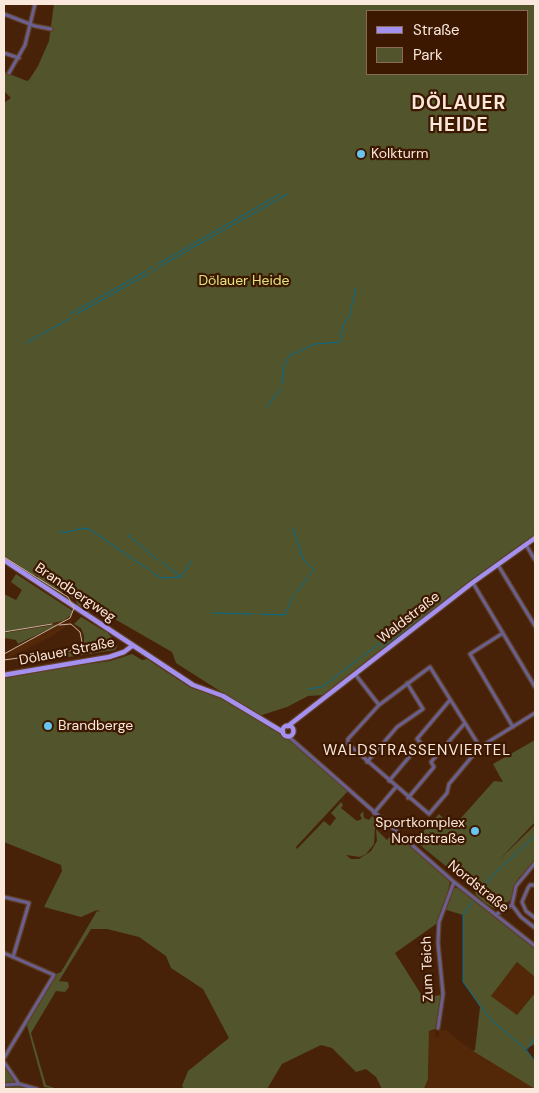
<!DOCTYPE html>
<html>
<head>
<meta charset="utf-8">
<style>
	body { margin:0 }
	#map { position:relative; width:539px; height:1093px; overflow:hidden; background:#482208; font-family:"DM Sans",sans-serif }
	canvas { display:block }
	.frame { position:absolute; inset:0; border:5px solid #fbe8dd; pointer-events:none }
	.legend { position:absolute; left:366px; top:10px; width:162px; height:65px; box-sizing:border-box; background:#3d1800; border:1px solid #896b58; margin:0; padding:6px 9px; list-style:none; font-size:15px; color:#fbe8dd }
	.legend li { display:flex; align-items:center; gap:10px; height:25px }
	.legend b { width:25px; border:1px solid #896b58 }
</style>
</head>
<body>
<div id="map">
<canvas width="539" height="1093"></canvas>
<div class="frame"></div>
<ul class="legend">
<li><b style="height:6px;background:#a390ef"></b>Straße</li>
<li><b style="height:14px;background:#52542b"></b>Park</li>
</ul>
</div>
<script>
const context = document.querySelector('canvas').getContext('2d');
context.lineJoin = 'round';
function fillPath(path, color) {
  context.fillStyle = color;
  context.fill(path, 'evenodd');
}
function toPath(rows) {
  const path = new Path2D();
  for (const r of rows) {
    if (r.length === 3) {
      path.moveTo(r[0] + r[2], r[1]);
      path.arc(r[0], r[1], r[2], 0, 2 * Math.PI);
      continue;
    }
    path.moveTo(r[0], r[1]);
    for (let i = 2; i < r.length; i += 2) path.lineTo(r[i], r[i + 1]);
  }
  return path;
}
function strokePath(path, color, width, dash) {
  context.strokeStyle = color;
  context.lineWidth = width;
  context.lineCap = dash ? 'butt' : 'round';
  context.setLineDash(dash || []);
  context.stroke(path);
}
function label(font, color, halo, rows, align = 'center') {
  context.font = font + ' "DM Sans",sans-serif';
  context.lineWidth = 4.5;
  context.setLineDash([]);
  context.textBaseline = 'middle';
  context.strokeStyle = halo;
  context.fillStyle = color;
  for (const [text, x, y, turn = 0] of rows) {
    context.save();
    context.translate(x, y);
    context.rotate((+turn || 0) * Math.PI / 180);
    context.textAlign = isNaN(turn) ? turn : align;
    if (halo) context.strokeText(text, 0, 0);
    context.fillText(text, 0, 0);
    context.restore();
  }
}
fillPath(toPath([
	[73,611,71,619,64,622,68,623,78,614,70,623,79,629,83,636,81,646,76,652,4,661,4,658,12,653,4,654,58,624,4,632,63,621,69,618],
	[68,625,74,627,81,636,81,644,76,649,6,659,52,636],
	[517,962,535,977,535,993,517,1015,491,996],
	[439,1030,448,1031,460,1042,535,1089,425,1089,429,1073,429,1031,435,1031,435,1037,439,1037]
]), '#532808');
fillPath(toPath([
	[54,4,535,4,535,537,472,582,324,695,308,696,287,707,259,716,176,663,172,652,92,606,86,608,93,616,79,607,76,601,63,591,61,594,71,602,33,576,37,579,38,576,30,574,4,559,4,103,11,98,4,91,4,72,27,81,29,80,38,66,49,41],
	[368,11,528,11,528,74,368,74],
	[16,574,73,611,71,615,63,621,4,632,4,594,16,600,22,590,11,582],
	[79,611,107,630,124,643,107,632,113,639,117,647,115,650,62,658,61,654,76,652,84,643,84,636,81,628,74,624,81,617,106,632],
	[59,624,18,644,16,640,4,638,4,633],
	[132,654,142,660,147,659,191,688,220,696,280,731,348,791,296,847,297,849,324,821,330,826,336,818,331,813,341,802,343,805,341,808,357,821,362,819,360,815,363,811,364,818,369,820,372,816,379,822,375,828,374,844,366,854,360,857,346,855,351,859,359,859,371,851,377,841,376,829,387,840,395,831,450,882,445,905,453,888,459,888,535,949,535,977,517,962,491,996,517,1015,535,993,535,1044,526,1049,535,1061,535,1089,473,1051,475,1050,480,1007,463,982,463,915,443,909,439,922,395,953,424,999,443,994,438,1028,429,1031,428,1079,424,1089,382,1089,376,1077,366,1069,356,1072,332,1048,321,1045,282,1064,267,1089,184,1089,182,1086,188,1071,229,1038,203,989,171,968,166,956,139,937,107,929,91,929,59,981,68,982,69,987,65,992,56,991,31,1033,46,1085,57,1089,44,1087,26,1022,54,975,61,972,97,911,101,912,97,910,81,917,44,907,62,871,61,865,4,842,4,675,110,661],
	[535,740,535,822,499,860,535,825,535,860,518,879,511,900,495,909,485,903,476,895,474,889,415,841,439,814,453,827,494,781,503,782,493,764],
	[4,1062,18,1084,36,1089,4,1089]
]), '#52542b');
strokePath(toPath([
	[158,264,280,194],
	[159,267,288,194],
	[149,269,153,266],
	[153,271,157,269],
	[70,314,146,271],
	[77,314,150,273],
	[40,335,71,318],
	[26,343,38,336],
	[282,384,284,365,289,356,315,344,340,342,344,322,349,317,356,288],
	[267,407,281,388],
	[293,528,303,559,314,570,310,575],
	[59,531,62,533,84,528,89,529,149,570],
	[128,535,158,560],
	[525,542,535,535],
	[498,561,523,543],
	[162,562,181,577],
	[152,572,161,578,181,577,192,561],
	[471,580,495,563],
	[296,593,308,577],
	[212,613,254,614],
	[259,614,285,615,293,596],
	[381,649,470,581],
	[363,656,403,626],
	[308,689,322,687,361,657],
	[479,894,492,876,535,836],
	[473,901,463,915,463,982,490,1019,525,1049,535,1061],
	[527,1050,535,1037]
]), '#046c92', 1);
const minor = toPath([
	[4,14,35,26,51,29],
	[4,53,19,58],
	[9,73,25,45,35,4],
	[526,545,535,560],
	[498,565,535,626],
	[473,583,535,687],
	[503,633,470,654,513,727],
	[355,674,379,705],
	[289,737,454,882,535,946],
	[480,747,430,667,379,705,348,739,348,744,429,814,447,793,449,784,480,747,535,713],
	[367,762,397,727,423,709,407,683],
	[389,781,421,743,417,739,450,700],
	[408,798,434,767,431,762,465,723],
	[374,813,396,787],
	[535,885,530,885,528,888,522,902,526,911,535,918],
	[4,897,29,903,13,957],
	[512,905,516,886,535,863],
	[512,905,521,917,535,928],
	[495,915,512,905],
	[4,953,54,975,4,1058],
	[438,1028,443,994,438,943,439,922,454,882],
	[4,1062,19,1084],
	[4,1085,19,1084,37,1089]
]);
const major = toPath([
	[4,560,193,685,223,696,283,732],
	[4,675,109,657,124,652,132,646],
	[288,731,5.5],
	[288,726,472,583,535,538]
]);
strokePath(minor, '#613e26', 5.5);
strokePath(major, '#613e26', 7);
strokePath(minor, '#69608f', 3);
strokePath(major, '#a390ef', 4.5);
strokePath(toPath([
	[4,557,68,597,74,608,70,618,4,654],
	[4,632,52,624],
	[4,660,76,650,82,642,80,632,71,624,59,625]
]), '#cab2a3', 1);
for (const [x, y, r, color] of [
	[361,154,5,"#68c4f0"],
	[48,726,5,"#68c4f0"],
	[475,831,5,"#68c4f0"]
]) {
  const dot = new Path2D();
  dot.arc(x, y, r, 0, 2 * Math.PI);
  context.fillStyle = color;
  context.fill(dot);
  strokePath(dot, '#3d1800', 2);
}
label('14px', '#fbe8dd', '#3d1800', [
	["Kolkturm",371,154],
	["Brandberge",58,726],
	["Sportkomplex",465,823,"right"],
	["Nordstraße",465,839,"right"]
], 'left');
label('14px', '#e0e67c', '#3d1800', [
	["Dölauer Heide",244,281]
]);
label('14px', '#fbe8dd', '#3d1800', [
	["Brandbergweg",75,593,34],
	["Waldstraße",409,618,-38],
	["Dölauer Straße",67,652,-11],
	["Nordstraße",478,887,39],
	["Zum Teich",428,969,-92]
]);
context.letterSpacing = '1px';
label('15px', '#fbe8dd', '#3d1800', [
	["WALDSTRASSENVIERTEL",417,751]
]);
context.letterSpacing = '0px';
context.letterSpacing = '1px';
label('bold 19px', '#fbe8dd', '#3d1800', [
	["DÖLAUER",459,104],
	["HEIDE",459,126]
]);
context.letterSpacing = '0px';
</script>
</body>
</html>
